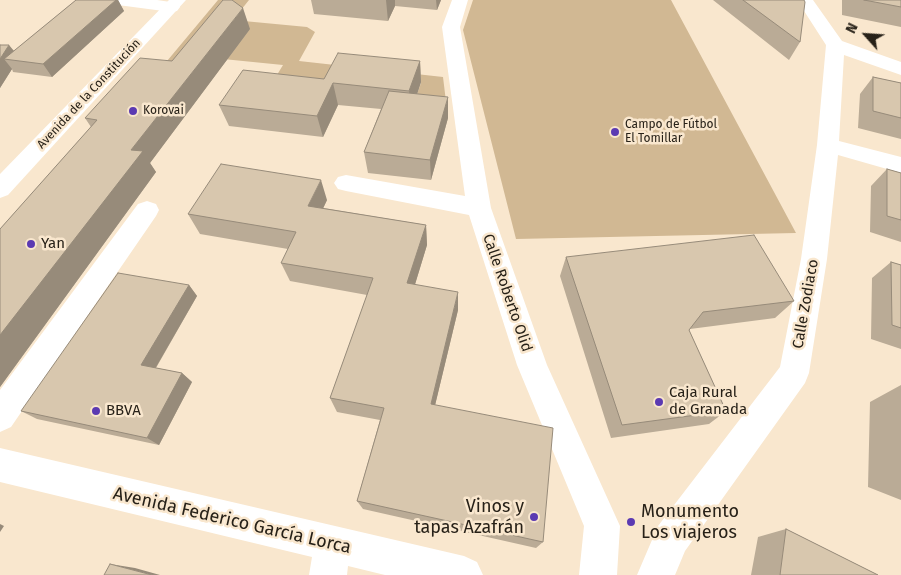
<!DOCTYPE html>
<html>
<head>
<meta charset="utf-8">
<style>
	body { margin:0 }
	#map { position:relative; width:901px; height:575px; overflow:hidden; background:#f9e7ce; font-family:"Fira Sans",sans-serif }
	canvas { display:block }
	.north { position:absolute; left:841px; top:10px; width:50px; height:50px; -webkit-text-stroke:4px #f9e7ce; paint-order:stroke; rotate:296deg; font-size:14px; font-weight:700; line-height:20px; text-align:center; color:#272118 }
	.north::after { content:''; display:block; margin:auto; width:18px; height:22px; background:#272118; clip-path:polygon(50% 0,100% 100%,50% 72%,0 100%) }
</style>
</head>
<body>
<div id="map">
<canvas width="901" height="575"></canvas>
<div class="north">N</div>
</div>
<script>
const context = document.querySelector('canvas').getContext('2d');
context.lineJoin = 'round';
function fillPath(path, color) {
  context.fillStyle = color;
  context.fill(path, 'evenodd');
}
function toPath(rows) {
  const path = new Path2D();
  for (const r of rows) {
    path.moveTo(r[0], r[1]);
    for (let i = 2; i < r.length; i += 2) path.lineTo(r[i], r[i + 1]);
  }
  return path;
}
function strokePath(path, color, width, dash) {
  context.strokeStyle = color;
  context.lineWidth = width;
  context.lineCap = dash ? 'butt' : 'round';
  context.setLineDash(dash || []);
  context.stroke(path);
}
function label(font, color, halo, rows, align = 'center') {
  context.font = font + ' "Fira Sans",sans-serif';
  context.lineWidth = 5;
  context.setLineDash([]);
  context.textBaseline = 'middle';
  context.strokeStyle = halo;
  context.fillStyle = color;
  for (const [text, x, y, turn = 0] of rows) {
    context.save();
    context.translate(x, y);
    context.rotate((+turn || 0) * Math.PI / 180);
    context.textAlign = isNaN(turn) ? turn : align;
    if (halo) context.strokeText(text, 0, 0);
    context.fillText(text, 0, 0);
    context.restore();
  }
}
fillPath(toPath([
	[218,0,249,0,233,20,307,27,315,32,299,61,443,77,448,118,410,114,421,83,266,93,283,65,203,57,152,79],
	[473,0,671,0,796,233,516,239,463,30]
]), '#d1b893');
fillPath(toPath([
	[110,0,157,0,177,3,180,7,177,11,171,12,118,5,112,4,110,0],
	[452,0,468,0,460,27,491,208,547,365,620,526,617,575,579,575,584,526,517,365,469,215,346,191,338,189,334,183,338,177,346,175,465,196,442,27,452,0],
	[797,0,813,0,842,41,901,62,901,75,844,55,839,141,901,157,901,173,838,155,827,259,809,373,805,383,685,551,675,575,637,575,658,526,780,367,801,259,817,145,826,45,797,0],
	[147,201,156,204,159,210,156,216,11,427,0,432,0,390,138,204,147,201],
	[0,448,464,556,477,562,483,575,385,575,348,566,347,575,309,575,312,557,0,482,0,448]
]), '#fff');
fillPath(toPath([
	[169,0,186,0,8,195,0,198,0,174,169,0]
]), '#fff');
fillPath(toPath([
	[76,0,118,0,124,11,52,77,13,72,12,69,0,88,0,45,14,51],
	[311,0,441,0,437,10,395,6,388,21,314,14],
	[713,0,804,0,800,42,789,60],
	[842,0,901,0,901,27,842,15],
	[250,29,150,163,156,172,0,387,0,229,91,127,85,118],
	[420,61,421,82,417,94,448,118,431,180,368,173,364,152,381,109,338,105,323,137,229,126,219,105,324,79],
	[873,77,901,83,901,139,858,128,860,94],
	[887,169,901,173,901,242,870,232,871,186],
	[327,200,323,208,426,225,427,245,415,284,458,310,435,405,543,542,536,548,363,509,357,501,380,420,337,412,330,398,367,295,290,281,281,263,288,249,200,234,188,214],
	[566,257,794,301,775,318,690,329,689,330,726,411,709,424,611,438,560,276],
	[891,262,901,265,901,349,871,339,872,278],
	[189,285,197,296,156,368,182,373,192,382,159,445,37,419,21,411],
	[901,385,901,500,868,487,870,402],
	[786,529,878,575,751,575,758,537]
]), '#baab96');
fillPath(toPath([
	[116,0,118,0,124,11,52,77,43,64],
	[386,0,395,0,395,6,388,21],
	[436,0,441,0,437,10],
	[243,8,250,29,150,163,156,172,0,387,0,335,131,150],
	[9,45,19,57,4,59,12,69,0,88,0,59],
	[420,61,421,82,411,113,409,91],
	[333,83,338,105,323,137,317,116],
	[448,97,448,118,431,180,430,160],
	[321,180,327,200,315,226,308,206],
	[426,225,427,245,410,301,407,283],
	[189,285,197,296,152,374,141,365],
	[458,292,458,310,432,418,431,404],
	[182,373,192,382,159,445,147,438],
	[0,524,4,526,0,532],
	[110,564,135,568,160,575,152,575]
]), '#978b7a');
const building = toPath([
	[76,0,116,0,43,64,4,59,76,0],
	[223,0,232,0,243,8,131,150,143,151,0,335,0,229,97,120,85,118,140,58,172,61,223,0],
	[743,0,804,0,805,2,800,42,743,0],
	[864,0,901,0,901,7,864,0],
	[0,45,9,45,0,59,0,45],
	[338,53,420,61,409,91,333,83,317,116,219,105,243,70,324,79,338,53],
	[873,77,901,83,901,118,873,111,873,77],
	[389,91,448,97,430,160,364,152,389,91],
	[221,164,321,180,308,206,426,225,407,283,458,292,431,404,553,428,543,542,357,501,384,408,330,398,373,278,281,263,296,232,188,214,221,164],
	[887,169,901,173,901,220,887,216,887,169],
	[754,235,794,301,703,312,689,330,726,411,622,425,566,257,754,235],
	[891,262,901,265,901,328,892,325,891,262],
	[118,273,189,285,141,365,182,373,147,438,21,411,118,273],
	[786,529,878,575,780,575,786,529],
	[110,564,152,575,104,575,110,564]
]);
fillPath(building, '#d8c7ae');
strokePath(building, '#978b7a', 1);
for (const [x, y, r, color] of [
	[133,111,5,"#5b3ab2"],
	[615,132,5,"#5b3ab2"],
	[31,244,5,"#5b3ab2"],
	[659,402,5,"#5b3ab2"],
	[96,411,5,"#5b3ab2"],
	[534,517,5,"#5b3ab2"],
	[631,522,5,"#5b3ab2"]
]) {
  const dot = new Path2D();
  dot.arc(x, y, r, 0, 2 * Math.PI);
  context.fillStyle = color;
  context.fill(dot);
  strokePath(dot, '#f9e7ce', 2);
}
label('12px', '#272118', '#f9e7ce', [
	["Avenida de la Constitución",89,94,-47]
]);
label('12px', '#272118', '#f9e7ce', [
	["Korovai",143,111],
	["Campo de Fútbol",625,125],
	["El Tomillar",625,139]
], 'left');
label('15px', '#272118', '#f9e7ce', [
	["Yan",41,244],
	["Caja Rural",669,393],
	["de Granada",669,410],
	["BBVA",106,411]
], 'left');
label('15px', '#272118', '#f9e7ce', [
	["Calle Roberto Olid",507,293,71],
	["Calle Zodiaco",806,304,-80]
]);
label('18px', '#272118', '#f9e7ce', [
	["Vinos y",524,507],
	["tapas Azafrán",524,528],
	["Monumento",641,512,"left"],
	["Los viajeros",641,533,"left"]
], 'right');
label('18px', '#272118', '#f9e7ce', [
	["Avenida Federico García Lorca",232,521,13]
]);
</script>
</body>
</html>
